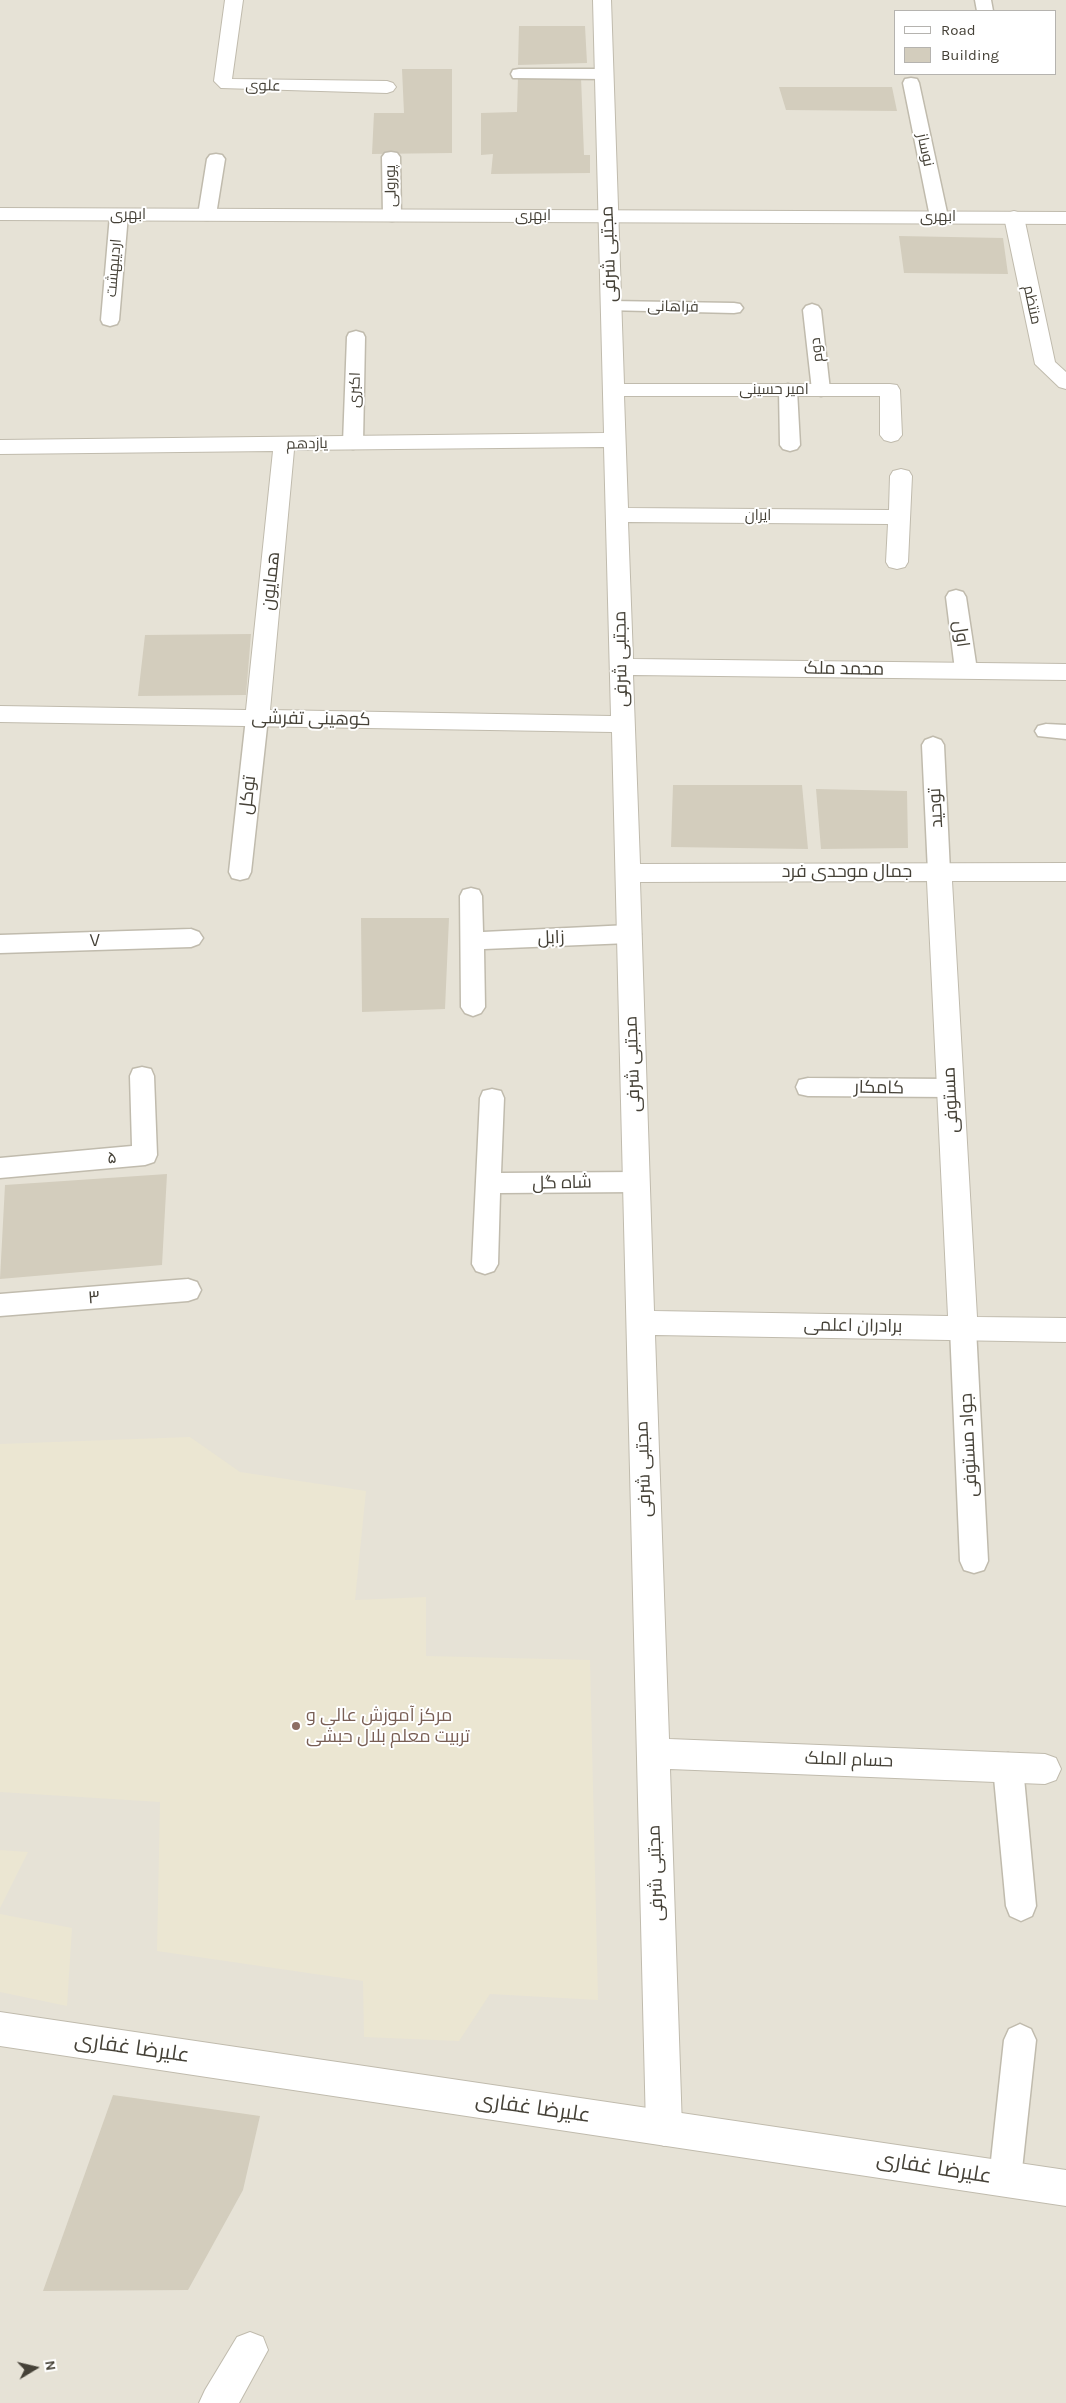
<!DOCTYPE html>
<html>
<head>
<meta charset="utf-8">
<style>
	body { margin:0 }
	#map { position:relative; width:1066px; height:2403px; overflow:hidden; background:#f2f0e7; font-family:Karla,sans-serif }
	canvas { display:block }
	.legend { position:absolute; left:894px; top:10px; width:162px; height:65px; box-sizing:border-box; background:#fff; border:1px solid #b5b3af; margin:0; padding:6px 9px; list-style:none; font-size:15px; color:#454137 }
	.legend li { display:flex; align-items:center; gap:10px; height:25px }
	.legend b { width:25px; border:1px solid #b5b3af }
	.north { position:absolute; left:10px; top:2343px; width:50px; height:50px; -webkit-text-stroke:4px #fff; paint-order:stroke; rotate:81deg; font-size:14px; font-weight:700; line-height:20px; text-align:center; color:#454137 }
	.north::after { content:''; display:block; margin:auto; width:18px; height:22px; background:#454137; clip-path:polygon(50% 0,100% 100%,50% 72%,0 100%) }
</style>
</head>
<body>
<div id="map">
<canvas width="1066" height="2403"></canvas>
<ul class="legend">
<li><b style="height:6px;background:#fff"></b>Road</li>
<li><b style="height:14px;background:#d3cdbd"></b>Building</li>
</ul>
<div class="north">N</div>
</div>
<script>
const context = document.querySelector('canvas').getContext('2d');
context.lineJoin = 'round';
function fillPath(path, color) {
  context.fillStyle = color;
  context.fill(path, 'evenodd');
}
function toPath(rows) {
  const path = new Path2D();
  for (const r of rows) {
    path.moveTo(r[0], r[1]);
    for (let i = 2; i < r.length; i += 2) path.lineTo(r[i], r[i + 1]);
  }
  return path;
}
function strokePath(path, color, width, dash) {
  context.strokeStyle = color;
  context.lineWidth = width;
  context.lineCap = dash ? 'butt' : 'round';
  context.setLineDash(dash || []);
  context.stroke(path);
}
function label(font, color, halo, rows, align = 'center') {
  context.font = font + ' Karla,Cairo,sans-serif';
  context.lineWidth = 4;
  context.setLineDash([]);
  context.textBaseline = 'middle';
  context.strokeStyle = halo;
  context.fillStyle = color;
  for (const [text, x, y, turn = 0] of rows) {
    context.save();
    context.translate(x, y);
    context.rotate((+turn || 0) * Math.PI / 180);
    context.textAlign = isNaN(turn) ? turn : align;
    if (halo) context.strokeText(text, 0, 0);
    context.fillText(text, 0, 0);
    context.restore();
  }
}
fillPath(toPath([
	[0,0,1066,0,1066,2403,0,2403],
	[895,11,1055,11,1055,74,895,74]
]), '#e6e2d6');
fillPath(toPath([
	[190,1437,240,1472,366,1491,355,1600,426,1597,426,1656,590,1660,598,2000,490,1994,459,2041,364,2037,363,1981,157,1951,160,1802,0,1792,0,1444],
	[0,1850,28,1852,0,1908],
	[0,1914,72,1928,67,2006,0,1992]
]), '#ebe6d2');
fillPath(toPath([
	[519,26,585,26,587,63,518,65],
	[402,69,452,69,452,153,372,154,374,113,404,113],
	[518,77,581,77,584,155,590,155,590,173,491,174,493,154,481,155,481,113,517,112],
	[779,87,892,87,897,111,786,110],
	[899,236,1003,238,1008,274,904,273],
	[251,634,246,695,138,696,145,635],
	[673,785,802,785,808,849,671,847],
	[816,789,907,791,908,848,821,849],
	[361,918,449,918,445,1009,362,1012],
	[167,1174,162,1265,0,1279,5,1185],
	[113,2095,260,2116,243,2190,188,2290,43,2291]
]), '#d3cdbd');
const service = toPath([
	[975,0,991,0,993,11,977,11,975,0],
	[519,69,604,69,610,70,612,74,610,78,604,79,513,78,511,74,513,70,519,69],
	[911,78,917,79,919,83,948,217,945,221,939,222,933,221,930,217,903,83,905,79,911,78],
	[391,152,397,153,400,157,401,216,398,220,392,221,386,220,383,216,382,157,385,153,391,152],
	[216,154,222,155,225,159,216,215,213,219,207,220,201,219,198,215,207,159,210,155,216,154],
	[119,210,125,211,128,215,119,320,117,324,110,326,103,324,101,320,110,215,113,211,119,210],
	[611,301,734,303,740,304,743,308,740,312,734,313,605,310,602,306,605,302,611,301],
	[812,304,818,306,821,310,830,390,828,394,821,396,814,394,812,390,803,310,806,306,812,304],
	[356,331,363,333,365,337,363,443,360,447,353,449,346,447,343,443,347,337,349,333,356,331],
	[788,384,795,386,797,390,800,445,797,449,790,451,783,449,780,445,779,390,781,386,788,384],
	[956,590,963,592,966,597,977,670,973,675,966,677,959,675,955,670,946,597,949,592,956,590],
	[257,711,265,713,268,718,251,872,248,878,240,880,232,878,229,872,246,718,249,713,257,711],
	[1046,724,1066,725,1066,739,1038,736,1035,731,1038,726,1046,724],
	[933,737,941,740,944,745,950,872,947,878,939,880,931,878,928,872,922,745,925,740,933,737],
	[471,888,479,890,482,896,483,932,629,925,637,928,641,934,637,940,629,943,484,949,485,1007,481,1013,473,1016,465,1013,461,1007,460,896,463,890,471,888],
	[191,929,199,932,203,938,199,944,191,947,0,953,0,935,191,929],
	[142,1067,151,1069,154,1076,157,1155,154,1162,145,1165,0,1178,0,1158,132,1146,130,1076,133,1069,142,1067],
	[808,1078,951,1079,960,1081,963,1088,960,1095,951,1097,808,1096,799,1094,796,1087,799,1080,808,1078],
	[492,1089,501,1091,504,1098,501,1173,636,1172,645,1175,648,1182,645,1189,636,1192,500,1193,498,1264,494,1271,485,1274,476,1271,472,1264,480,1098,483,1091,492,1089],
	[188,1279,197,1282,201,1290,197,1298,188,1301,0,1316,0,1294,188,1279],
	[963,1317,972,1320,976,1328,988,1561,984,1570,974,1573,964,1570,960,1561,950,1328,954,1320,963,1317],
	[1008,1753,1018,1757,1023,1767,1036,1906,1032,1916,1021,1921,1010,1916,1006,1906,993,1767,998,1757,1008,1753],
	[1020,2024,1031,2029,1036,2040,1021,2179,1016,2190,1005,2195,994,2190,989,2179,1004,2040,1009,2029,1020,2024]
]);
const minor = toPath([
	[225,0,243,0,232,79,387,81,393,83,396,87,393,91,387,93,221,88,214,81,225,0],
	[593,0,611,0,624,384,890,384,897,385,900,390,902,435,898,440,891,442,884,440,880,435,880,396,624,396,628,508,889,510,890,476,893,471,901,469,909,471,912,476,908,562,905,567,897,569,889,567,886,562,888,524,628,522,633,659,1066,664,1066,680,633,675,640,864,1066,863,1066,881,952,881,977,1317,1066,1318,1066,1342,655,1335,669,1739,1045,1754,1056,1758,1061,1769,1056,1780,1045,1784,670,1769,682,2128,676,2140,664,2146,652,2140,646,2128,612,732,0,722,0,706,246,710,273,451,0,454,0,440,604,433,593,0],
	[604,447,611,716,270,710,294,450,604,447],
	[927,881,948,1316,654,1311,640,882,927,881],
	[1014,211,1021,213,1024,217,1055,362,1066,372,1066,389,1059,387,1035,364,1004,217,1007,213,1014,211],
	[250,2332,263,2337,268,2350,239,2403,199,2403,205,2390,237,2337,250,2332]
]);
const tertiary = toPath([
	[0,208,1066,212,1066,224,0,220,0,208],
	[0,2012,1066,2170,1066,2206,0,2046,0,2012]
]);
strokePath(service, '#c0bbad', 3);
strokePath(minor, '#c0bbad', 2);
strokePath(tertiary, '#c0bbad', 2);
fillPath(service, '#fff');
fillPath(minor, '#fff');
fillPath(tertiary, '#fff');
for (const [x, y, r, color] of [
	[296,1726,5,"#8d6e63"]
]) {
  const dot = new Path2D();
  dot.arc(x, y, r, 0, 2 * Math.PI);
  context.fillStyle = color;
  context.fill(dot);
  strokePath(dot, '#fff', 2);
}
label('15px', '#454137', '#fff', [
	["علوی",263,86,1],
	["نوساز",925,150,78],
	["پورولی",391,186,-91],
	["ابهری",128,215],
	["ابهری",533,216],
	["ابهری",938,217],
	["اردیبهشت",114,268,-85],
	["منتظم",1032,305,78],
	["فراهانی",673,307,1],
	["دوم",817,350,-97],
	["اکبری",355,390,-88],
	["امیر حسینی",774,390],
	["یازدهم",307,444,-1],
	["ایران",758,516]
]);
label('18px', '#454137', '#fff', [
	["مجتبی شرفی",609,254,-92],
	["همایون",271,581,-84],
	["اول",961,634,82],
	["مجتبی شرفی",621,659,-91],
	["محمد ملک",844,669,1],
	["کوهینی تفرشی",311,719,1],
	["توکل",248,795,-84],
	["توحید",936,808,-93],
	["جمال موحدی فرد",847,872],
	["زابل",551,938,-2],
	["۷",95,941,-2],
	["مجتبی شرفی",633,1064,-92],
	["کامکار",879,1088,1],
	["مستوفی",951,1100,-93],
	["۵",112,1158,-5],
	["شاه گل",562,1183,-1],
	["۳",94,1298,-4],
	["برادران اعلمی",853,1326,1],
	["جواد مستوفی",969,1445,-93],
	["مجتبی شرفی",644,1469,-92],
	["حسام الملک",849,1760,2],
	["مجتبی شرفی",656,1873,-92]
]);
label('18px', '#785e54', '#fff', [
	["مرکز آموزش عالی و",306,1716],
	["تربیت معلم بلال حبشی",306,1737]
], 'left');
label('21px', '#454137', '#fff', [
	["علیرضا غفاری",132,2048,8],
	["علیرضا غفاری",533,2108,8],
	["علیرضا غفاری",934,2168,9]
]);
</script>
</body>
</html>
